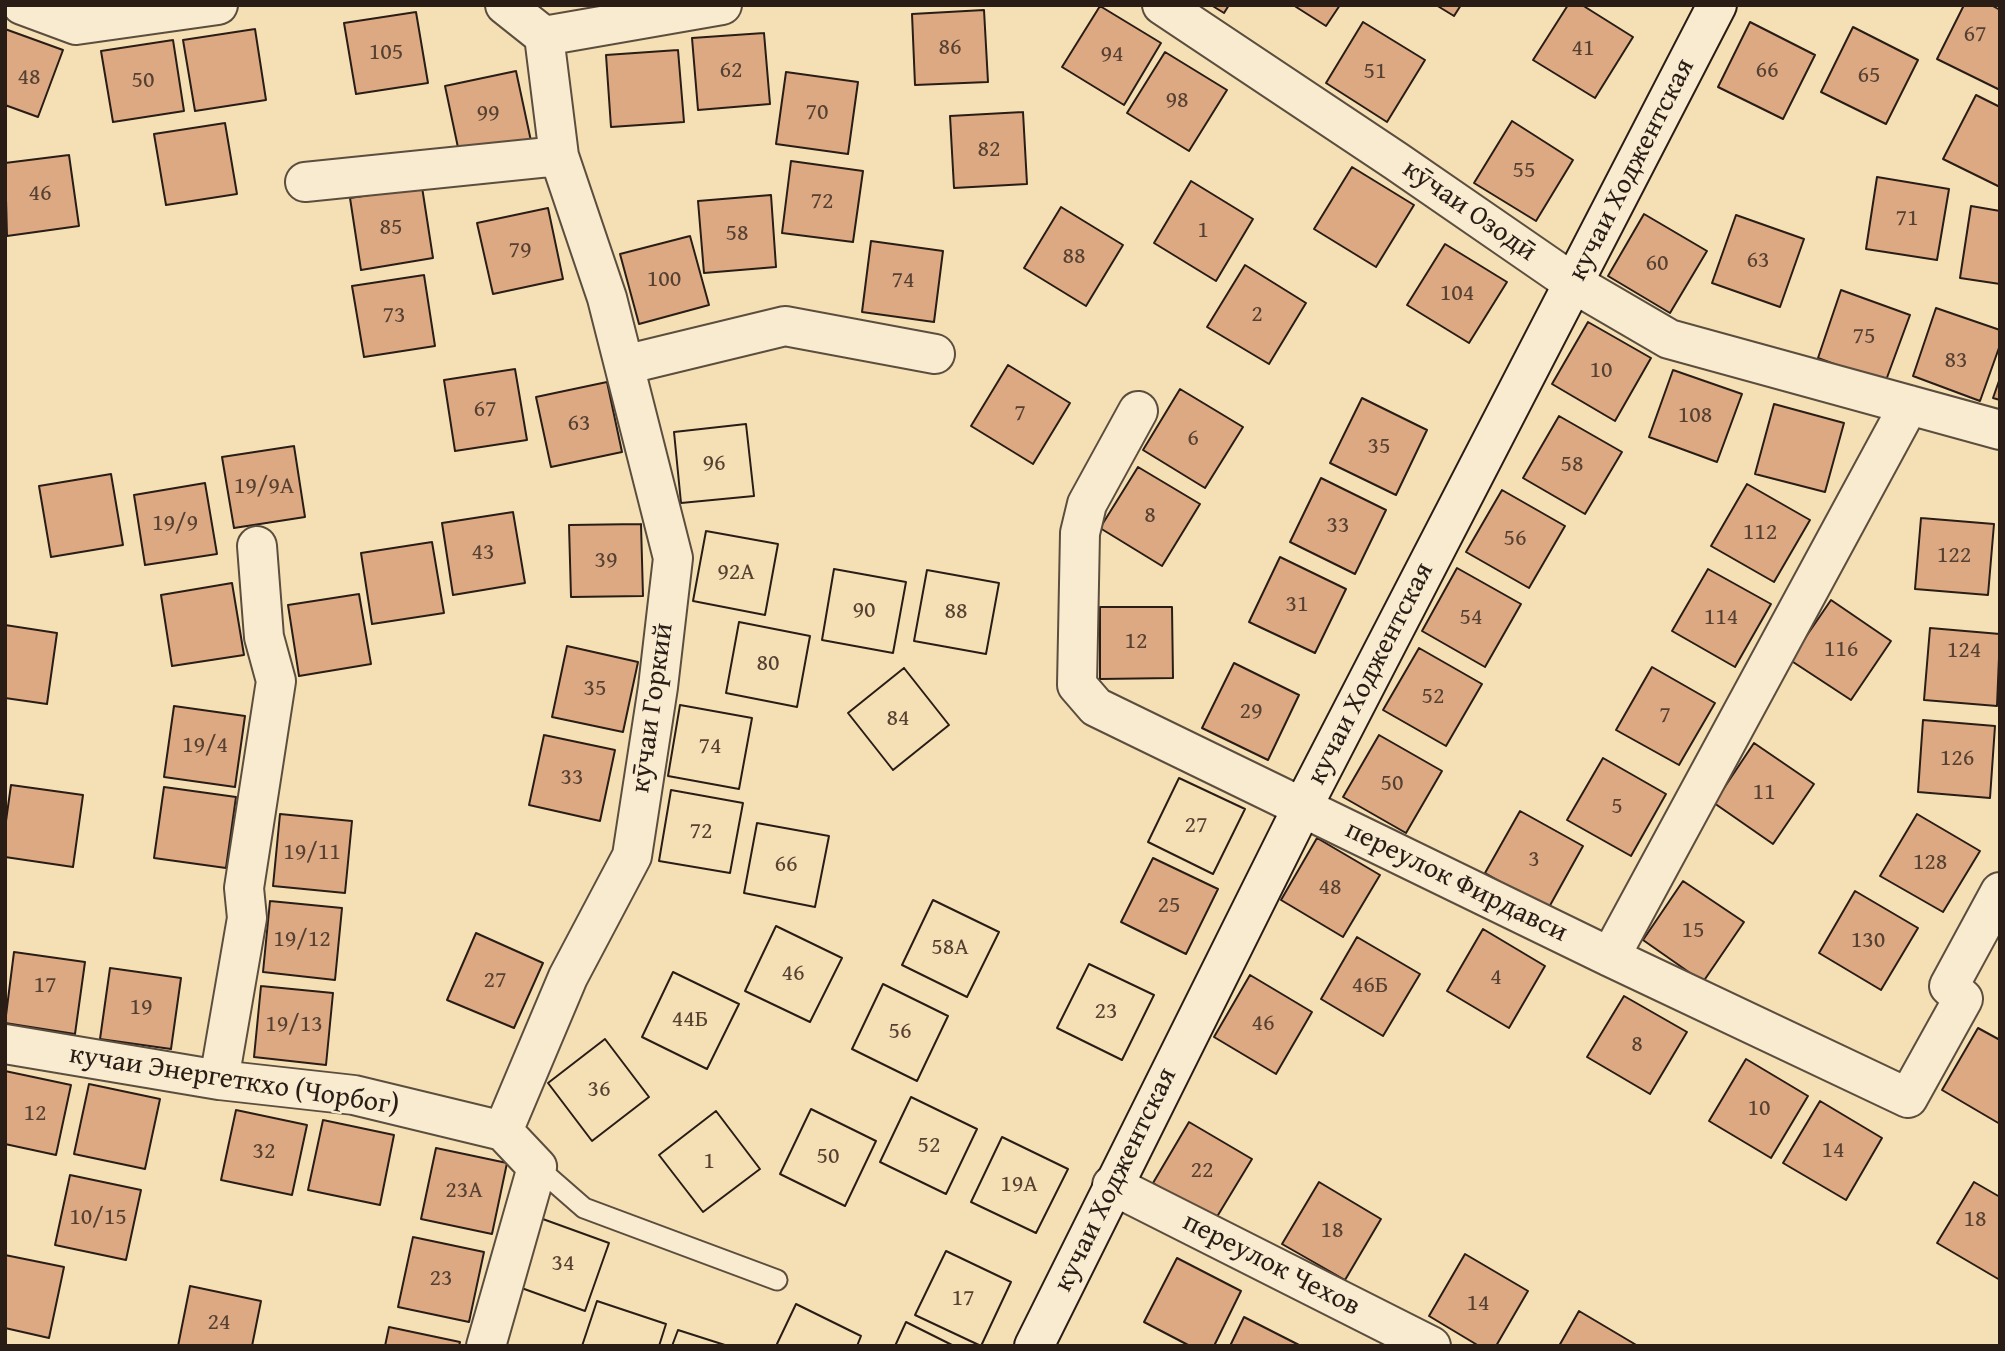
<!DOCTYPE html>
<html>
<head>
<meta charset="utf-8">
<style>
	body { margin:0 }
	#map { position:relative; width:2005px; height:1351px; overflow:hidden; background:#f5e0b6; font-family:"Gentium Book Plus",serif }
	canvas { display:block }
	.frame { position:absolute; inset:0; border:7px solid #291d16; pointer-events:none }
</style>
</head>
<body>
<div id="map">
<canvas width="2005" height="1351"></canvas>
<div class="frame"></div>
</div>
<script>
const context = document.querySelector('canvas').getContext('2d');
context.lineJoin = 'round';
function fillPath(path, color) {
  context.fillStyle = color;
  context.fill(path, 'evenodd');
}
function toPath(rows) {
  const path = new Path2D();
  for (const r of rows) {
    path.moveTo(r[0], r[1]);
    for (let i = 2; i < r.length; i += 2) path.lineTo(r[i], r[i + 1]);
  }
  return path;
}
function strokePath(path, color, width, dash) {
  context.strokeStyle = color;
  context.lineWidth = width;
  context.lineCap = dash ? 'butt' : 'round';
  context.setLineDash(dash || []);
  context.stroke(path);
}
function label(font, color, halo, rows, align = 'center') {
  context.font = font + ' "Gentium Book Plus",serif';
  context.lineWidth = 5;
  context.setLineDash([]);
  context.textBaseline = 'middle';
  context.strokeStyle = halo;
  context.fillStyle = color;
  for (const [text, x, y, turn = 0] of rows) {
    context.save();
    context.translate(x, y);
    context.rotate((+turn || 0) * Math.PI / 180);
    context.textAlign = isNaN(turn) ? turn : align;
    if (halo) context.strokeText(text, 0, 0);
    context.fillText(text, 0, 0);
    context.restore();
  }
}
const building = toPath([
	[1211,5,1229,5,1224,13,1211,5],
	[1293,5,1340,5,1326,26,1293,5],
	[1436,5,1461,5,1454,16,1436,5],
	[1568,5,1582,5,1633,37,1595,98,1533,60,1568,5],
	[1964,5,1991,5,2000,10,2000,90,1937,59,1964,5],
	[1100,6,1161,43,1124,105,1062,67,1100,6],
	[984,10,988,82,915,85,912,14,984,10],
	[416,12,428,83,356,94,344,23,416,12],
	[1363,22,1425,60,1387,122,1326,83,1363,22],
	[1750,22,1815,55,1783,119,1718,87,1750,22],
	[1853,27,1918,60,1886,124,1821,92,1853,27],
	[5,29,63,50,38,117,5,105,5,29],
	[255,29,266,100,195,111,183,40,255,29],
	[764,33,770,104,698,110,692,38,764,33],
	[173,40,184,111,113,122,101,51,173,40],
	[678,50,684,122,611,127,606,55,678,50],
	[1165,52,1227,90,1189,151,1127,113,1165,52],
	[516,71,531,141,460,157,445,86,516,71],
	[786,72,858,82,848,154,776,144,786,72],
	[1976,95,2000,107,2000,187,1943,159,1976,95],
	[1023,112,1027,184,954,188,950,116,1023,112],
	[1512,121,1573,160,1536,221,1474,183,1512,121],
	[225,123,237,194,166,205,154,134,225,123],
	[69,155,79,226,7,236,5,163,69,155],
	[791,161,863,171,853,242,782,233,791,161],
	[1352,167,1414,205,1376,267,1314,229,1352,167],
	[1877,177,1949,189,1937,260,1866,249,1877,177],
	[1191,181,1253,219,1216,281,1154,243,1191,181],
	[422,187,433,258,361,270,350,198,422,187],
	[771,195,776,267,704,273,698,201,771,195],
	[1971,206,2000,211,2000,284,1960,278,1971,206],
	[1061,207,1123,245,1086,306,1024,268,1061,207],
	[548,208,563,279,493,294,477,223,548,208],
	[1644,214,1707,251,1670,313,1608,276,1644,214],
	[1736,215,1804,239,1780,307,1712,283,1736,215],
	[690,236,709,305,639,324,620,254,690,236],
	[871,241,943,251,934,322,862,312,871,241],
	[1445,244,1507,282,1469,343,1407,305,1445,244],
	[1245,265,1306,303,1269,364,1207,327,1245,265],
	[424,275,435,346,364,357,352,286,424,275],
	[1841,290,1910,315,1885,383,1818,358,1841,290],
	[1936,308,2000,330,2000,345,1980,401,1913,376,1936,308],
	[1588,322,1651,358,1615,421,1552,384,1588,322],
	[1008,365,1070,403,1033,464,971,426,1008,365],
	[515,369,527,440,455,451,444,380,515,369],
	[1673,370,1742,394,1717,462,1649,437,1673,370],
	[2000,378,2000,400,1993,398,2000,378],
	[607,382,622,452,551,467,536,397,607,382],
	[1180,389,1243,427,1205,488,1143,450,1180,389],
	[1362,398,1427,430,1396,495,1330,463,1362,398],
	[1774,404,1844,423,1825,492,1755,474,1774,404],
	[1559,416,1622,452,1585,514,1523,478,1559,416],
	[746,424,754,496,681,503,674,432,746,424],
	[746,424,754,496,681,503,674,432,746,424],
	[294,446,305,517,234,528,222,457,294,446],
	[1138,467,1200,504,1162,566,1100,528,1138,467],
	[111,474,123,545,51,557,39,486,111,474],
	[1321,478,1386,510,1355,574,1290,542,1321,478],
	[205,483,217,554,145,565,134,495,205,483],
	[1747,484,1810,520,1774,582,1711,546,1747,484],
	[1502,490,1565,526,1529,588,1466,552,1502,490],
	[513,512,525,583,453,595,442,523,513,512],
	[1921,518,1994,524,1988,595,1915,589,1921,518],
	[641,524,643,596,571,597,569,525,641,524],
	[706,531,778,544,765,615,693,601,706,531],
	[706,531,778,544,765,615,693,601,706,531],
	[432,542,444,613,372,624,361,553,432,542],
	[1280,557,1346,589,1315,653,1249,622,1280,557],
	[1457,568,1521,604,1485,667,1422,631,1457,568],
	[834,569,906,582,893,653,822,640,834,569],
	[834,569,906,582,893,653,822,640,834,569],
	[1708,569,1771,604,1735,667,1672,631,1708,569],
	[927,570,999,583,986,654,914,641,927,570],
	[927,570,999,583,986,654,914,641,927,570],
	[232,583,244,655,172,666,161,595,232,583],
	[359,594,371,664,299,676,288,605,359,594],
	[1831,600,1891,641,1851,700,1790,660,1831,600],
	[1100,607,1172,607,1173,678,1100,679,1100,607],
	[739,622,810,636,797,707,726,693,739,622],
	[739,622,810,636,797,707,726,693,739,622],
	[5,625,57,633,47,704,5,698,5,625],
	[1930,628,2000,634,1997,706,1924,700,1930,628],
	[567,646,638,662,623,732,552,717,567,646],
	[1419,648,1482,684,1446,746,1383,710,1419,648],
	[1234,663,1299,695,1268,760,1202,728,1234,663],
	[1652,667,1715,703,1679,765,1616,730,1652,667],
	[904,668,949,725,893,770,848,713,904,668],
	[904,668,949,725,893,770,848,713,904,668],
	[680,705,752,718,739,789,668,776,680,705],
	[680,705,752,718,739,789,668,776,680,705],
	[174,706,245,716,235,787,164,777,174,706],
	[1923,720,1995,726,1990,798,1918,792,1923,720],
	[544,735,615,750,600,821,529,805,544,735],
	[1379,735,1442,771,1406,833,1343,797,1379,735],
	[1754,743,1814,784,1773,844,1714,803,1754,743],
	[1603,758,1666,794,1631,856,1567,820,1603,758],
	[1179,778,1245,809,1213,874,1148,842,1179,778],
	[1179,778,1245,809,1213,874,1148,842,1179,778],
	[11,785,83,795,73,867,5,857,5,828,11,785],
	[164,787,236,797,226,868,154,858,164,787],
	[671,790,743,803,730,873,659,861,671,790],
	[671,790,743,803,730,873,659,861,671,790],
	[1520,811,1583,846,1548,909,1485,873,1520,811],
	[280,814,352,821,345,893,273,886,280,814],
	[1917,814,1980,851,1943,912,1880,876,1917,814],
	[757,823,829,836,815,907,744,893,757,823],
	[757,823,829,836,815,907,744,893,757,823],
	[1317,838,1380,875,1343,937,1281,900,1317,838],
	[1153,858,1218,889,1186,954,1121,922,1153,858],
	[1683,881,1744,922,1703,982,1643,940,1683,881],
	[1855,891,1918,928,1881,990,1819,953,1855,891],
	[933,900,999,932,967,997,902,965,933,900],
	[933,900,999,932,967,997,902,965,933,900],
	[270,901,342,908,335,980,263,972,270,901],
	[776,926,842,958,810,1022,745,991,776,926],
	[776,926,842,958,810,1022,745,991,776,926],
	[1483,929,1545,966,1509,1028,1447,991,1483,929],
	[476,933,543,963,514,1028,447,1000,476,933],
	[1357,937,1420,974,1383,1036,1321,999,1357,937],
	[14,952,85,962,75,1034,5,1023,14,952],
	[1089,964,1154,995,1122,1060,1057,1028,1089,964],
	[1089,964,1154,995,1122,1060,1057,1028,1089,964],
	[110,968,181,978,171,1049,100,1039,110,968],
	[673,972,739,1004,707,1069,642,1037,673,972],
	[673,972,739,1004,707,1069,642,1037,673,972],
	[1250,975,1312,1012,1276,1074,1214,1037,1250,975],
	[883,984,948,1016,917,1081,852,1049,883,984],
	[883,984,948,1016,917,1081,852,1049,883,984],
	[261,986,333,993,326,1065,254,1057,261,986],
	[1624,996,1687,1032,1650,1094,1587,1057,1624,996],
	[1978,1028,2000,1040,2000,1124,1942,1090,1978,1028],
	[605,1039,649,1097,592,1141,548,1083,605,1039],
	[605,1039,649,1097,592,1141,548,1083,605,1039],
	[1746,1059,1808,1096,1771,1158,1709,1121,1746,1059],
	[5,1071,71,1085,56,1155,5,1144,5,1071],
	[89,1084,160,1099,145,1169,74,1154,89,1084],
	[911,1097,977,1129,946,1194,880,1162,911,1097],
	[911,1097,977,1129,946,1194,880,1162,911,1097],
	[1820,1101,1882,1138,1846,1200,1783,1163,1820,1101],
	[811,1109,876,1141,845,1206,780,1174,811,1109],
	[811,1109,876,1141,845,1206,780,1174,811,1109],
	[236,1110,307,1125,292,1195,221,1180,236,1110],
	[716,1111,760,1169,703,1212,659,1155,716,1111],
	[716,1111,760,1169,703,1212,659,1155,716,1111],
	[323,1120,394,1135,380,1205,308,1190,323,1120],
	[1189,1122,1252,1159,1215,1220,1153,1183,1189,1122],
	[1002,1137,1068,1169,1036,1233,971,1202,1002,1137],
	[1002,1137,1068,1169,1036,1233,971,1202,1002,1137],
	[436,1148,507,1163,492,1234,421,1219,436,1148],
	[70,1175,141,1190,126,1260,55,1245,70,1175],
	[1319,1182,1381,1219,1345,1280,1282,1244,1319,1182],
	[1974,1182,2000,1197,2000,1280,1937,1243,1974,1182],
	[540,1218,609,1243,585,1311,516,1286,540,1218],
	[540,1218,609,1243,585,1311,516,1286,540,1218],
	[413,1237,484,1252,469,1322,398,1307,413,1237],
	[946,1251,1011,1282,981,1346,915,1315,946,1251],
	[946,1251,1011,1282,981,1346,915,1315,946,1251],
	[1465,1254,1528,1291,1496,1346,1479,1346,1429,1316,1465,1254],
	[5,1255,64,1267,49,1338,5,1328,5,1255],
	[1177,1258,1241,1291,1214,1346,1190,1346,1144,1322,1177,1258],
	[190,1286,261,1301,252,1346,178,1346,190,1286],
	[597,1301,666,1324,659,1346,582,1346,597,1301],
	[597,1301,666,1324,659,1346,582,1346,597,1301],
	[796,1304,861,1336,857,1346,776,1346,796,1304],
	[796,1304,861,1336,857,1346,776,1346,796,1304],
	[1579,1311,1638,1346,1559,1346,1579,1311],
	[1244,1317,1301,1346,1230,1346,1244,1317],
	[906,1322,954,1346,895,1346,906,1322],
	[906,1322,954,1346,895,1346,906,1322],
	[389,1327,460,1342,459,1346,385,1346,389,1327],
	[678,1330,728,1346,672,1346,678,1330],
	[678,1330,728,1346,672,1346,678,1330]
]);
fillPath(building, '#dca983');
strokePath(building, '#291d16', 2);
const lane = toPath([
	[537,1167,584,1208,777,1280]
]);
const street = toPath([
	[22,5,76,25,218,5],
	[505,5,544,36,722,5],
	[1162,5,1396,161,1573,283,1669,339,2000,430],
	[305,182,559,156],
	[624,365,785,326,935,354],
	[1138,411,1087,504,1080,533,1077,685,1096,707,1610,957,1908,1098,1963,999,1949,986,2000,892],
	[1610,957,1909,405],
	[5,1044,219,1080,354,1095,503,1131],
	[219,1080,247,918,244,888,276,681,264,637,257,546],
	[1112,1185,1431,1346],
	[486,1346,537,1167,503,1131,568,977,632,856,658,687,673,558,607,298,559,156,544,36]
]);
const secondary = toPath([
	[1034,1346,1302,808,1717,5]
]);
strokePath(lane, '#5c4e3e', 23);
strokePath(street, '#5c4e3e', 42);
strokePath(secondary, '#291d16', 42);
strokePath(lane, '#f8ebd0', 19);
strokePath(street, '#f8ebd0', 38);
strokePath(secondary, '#f8ebd0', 38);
label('24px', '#564031', null, [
	["67",1975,35],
	["86",950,48],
	["41",1583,49],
	["105",386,53],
	["94",1112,55],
	["62",731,71],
	["66",1767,71],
	["51",1375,72],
	["65",1869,76],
	["48",29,78],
	["50",143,81],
	["98",1177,101],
	["70",817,113],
	["99",488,114],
	["82",989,150],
	["55",1524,171],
	["46",40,194],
	["72",822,202],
	["71",1907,219],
	["85",391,228],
	["1",1203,231],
	["58",737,234],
	["79",520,251],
	["88",1074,257],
	["63",1758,261],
	["60",1657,264],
	["100",664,280],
	["74",903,281],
	["104",1457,294],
	["2",1257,315],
	["73",394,316],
	["75",1864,337],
	["83",1956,361],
	["10",1601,371],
	["67",485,410],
	["7",1020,414],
	["108",1695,416],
	["63",579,424],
	["6",1193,439],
	["35",1379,447],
	["96",714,464],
	["58",1572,465],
	["19/9А",264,487],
	["8",1150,516],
	["19/9",175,524],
	["33",1338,526],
	["112",1760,533],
	["56",1515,539],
	["43",483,553],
	["122",1954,556],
	["39",606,561],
	["92А",736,573],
	["31",1297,605],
	["90",864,611],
	["88",956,612],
	["54",1471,618],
	["114",1721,618],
	["12",1136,642],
	["116",1841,650],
	["124",1964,651],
	["80",768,664],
	["35",595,689],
	["52",1433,697],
	["29",1251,712],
	["7",1665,716],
	["84",898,719],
	["19/4",205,746],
	["74",710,747],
	["126",1957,759],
	["33",572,778],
	["50",1392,784],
	["11",1764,793],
	["5",1617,807],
	["27",1196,826],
	["72",701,832],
	["19/11",312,853],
	["3",1534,860],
	["128",1930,863],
	["66",786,865],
	["48",1330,888],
	["25",1169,906],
	["15",1693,931],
	["19/12",302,940],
	["130",1868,941],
	["58А",950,948],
	["46",793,974],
	["4",1496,978],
	["27",495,981],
	["17",45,986],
	["46Б",1370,986],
	["19",141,1008],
	["23",1106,1012],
	["44Б",690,1020],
	["46",1263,1024],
	["19/13",294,1025],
	["56",900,1032],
	["8",1637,1045],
	["36",599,1090],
	["10",1759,1109],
	["12",35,1114],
	["52",929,1146],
	["14",1833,1151],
	["32",264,1152],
	["50",828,1157],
	["1",709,1162],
	["22",1202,1171],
	["19А",1019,1185],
	["23А",464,1191],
	["10/15",98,1218],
	["18",1975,1220],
	["18",1332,1231],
	["34",563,1264],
	["23",441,1279],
	["17",963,1299],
	["14",1478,1304],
	["24",219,1323]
]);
label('28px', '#291d16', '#f8ebd0', [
	["кучаи Ходжентская",1632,170,-63],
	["кӯчаи Озодӣ",1469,211,35],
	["кучаи Ходжентская",1371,674,-63],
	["кӯчаи Горкий",653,708,-82],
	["переулок Фирдавси",1456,882,26],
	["кучаи Энергеткхо (Чорбог)",234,1081,9],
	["кучаи Ходжентская",1116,1180,-64],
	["переулок Чехов",1271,1265,27]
]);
</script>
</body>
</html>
